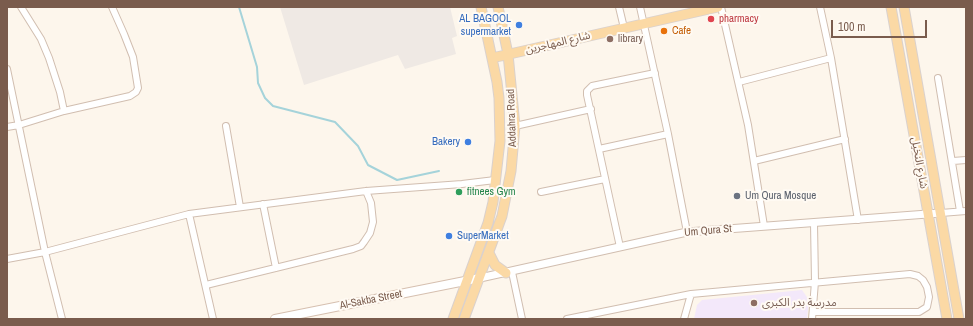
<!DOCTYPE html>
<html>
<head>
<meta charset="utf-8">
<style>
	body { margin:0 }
	#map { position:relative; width:973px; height:326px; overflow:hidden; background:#fdf6ec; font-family:"Archivo Narrow",sans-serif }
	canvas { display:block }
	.frame { position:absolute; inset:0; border:8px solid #7a5c4d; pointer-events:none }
	.scale { position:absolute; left:831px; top:20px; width:96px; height:18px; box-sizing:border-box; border:2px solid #7a5c4d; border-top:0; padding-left:5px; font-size:12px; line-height:14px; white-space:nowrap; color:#7a5c4d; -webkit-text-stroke:3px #fffaf3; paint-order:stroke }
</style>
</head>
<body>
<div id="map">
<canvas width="973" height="326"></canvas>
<div class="frame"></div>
<div class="scale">100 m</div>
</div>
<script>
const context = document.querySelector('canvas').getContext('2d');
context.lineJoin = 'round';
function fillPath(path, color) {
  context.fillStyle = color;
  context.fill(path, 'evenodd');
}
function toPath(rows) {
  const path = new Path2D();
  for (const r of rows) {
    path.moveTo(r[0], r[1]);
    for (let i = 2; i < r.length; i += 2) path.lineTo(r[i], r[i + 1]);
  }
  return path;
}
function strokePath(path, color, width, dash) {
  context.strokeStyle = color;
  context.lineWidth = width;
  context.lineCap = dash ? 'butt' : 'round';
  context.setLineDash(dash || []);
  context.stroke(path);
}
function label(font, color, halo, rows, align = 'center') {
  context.font = font + ' "Archivo Narrow","Noto Sans Arabic",sans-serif';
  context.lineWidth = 4;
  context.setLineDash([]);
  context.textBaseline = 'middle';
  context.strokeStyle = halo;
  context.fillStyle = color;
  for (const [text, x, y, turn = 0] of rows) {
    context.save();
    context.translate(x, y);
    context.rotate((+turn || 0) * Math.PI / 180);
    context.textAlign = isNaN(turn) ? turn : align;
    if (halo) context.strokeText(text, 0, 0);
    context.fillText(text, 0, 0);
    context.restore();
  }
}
fillPath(toPath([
	[280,7,450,7,457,36,452,38,456,54,405,69,398,55,304,85]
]), '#efe9e4');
fillPath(toPath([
	[802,290,809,300,807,319,694,319,697,305,702,300]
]), '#f3e8fa');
strokePath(toPath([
	[239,7,257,67,258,83,265,98,273,106,335,122,358,146,368,165,397,180,439,171]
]), '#a5d3da', 2);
const minor = toPath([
	[21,7,41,39,49,58,60,92,64,111],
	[619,7,624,28],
	[640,7,668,134,687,232],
	[721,7,748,125,764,226],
	[820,7,831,58,858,220],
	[7,69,45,252,62,319],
	[938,78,960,211],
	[739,82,831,58],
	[226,126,240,207],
	[515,126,591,109],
	[7,127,19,125,64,111,130,96,136,92,138,88,133,57,124,34,112,7],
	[599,149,668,134],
	[754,161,845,139],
	[953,161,966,160],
	[541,192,605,179],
	[263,204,276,268],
	[941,213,966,211],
	[189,214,366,191,462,184,495,180],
	[620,247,587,95,587,91,592,86,655,73],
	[7,259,45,252,189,214,213,319],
	[512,272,522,319],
	[206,285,353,249,361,246,364,242,370,233,373,222,371,203,366,191],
	[567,319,691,294,910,274,918,276,923,280,927,287,929,297,927,307,919,312,813,312],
	[684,319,691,294],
	[812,319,815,282,814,223]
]);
const tertiary = toPath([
	[480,278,687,232,941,213]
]);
const secondary = toPath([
	[275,319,480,278]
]);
const primary = toPath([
	[891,7,947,319],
	[904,7,959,319],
	[492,58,718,7],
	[489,253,495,265,506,273],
	[453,319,488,223,493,202,500,141,499,98,497,82,481,7],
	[464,319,502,216,511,171,515,126,508,54,498,7]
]);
strokePath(minor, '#d1beb0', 8);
strokePath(tertiary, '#d1beb0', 9);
strokePath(secondary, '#d6c0b0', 10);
strokePath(primary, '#dad1cd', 11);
strokePath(minor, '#fff', 6);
strokePath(tertiary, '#fff', 7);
strokePath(secondary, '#fff', 8);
strokePath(primary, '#fbd9a5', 9);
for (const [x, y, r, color] of [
	[711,19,4,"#e0444e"],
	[519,25,4,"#3f7fe0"],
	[664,31,4,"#e8710a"],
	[610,39,4,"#8d6e63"],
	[468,142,4,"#3f7fe0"],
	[459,192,4,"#2e9e5b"],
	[737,196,4,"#6b7280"],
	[449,236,4,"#3f7fe0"],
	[754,303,4,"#8d6e63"]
]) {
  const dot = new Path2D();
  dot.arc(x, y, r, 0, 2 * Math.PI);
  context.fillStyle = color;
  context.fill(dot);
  strokePath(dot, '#fffaf3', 1.5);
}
label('11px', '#366cbe', '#fffaf3', [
	["AL BAGOOL",511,19],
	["supermarket",511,32],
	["Bakery",460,142],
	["SuperMarket",457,236,"left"]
], 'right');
label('11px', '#be3a42', '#fffaf3', [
	["pharmacy",719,19]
], 'left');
label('11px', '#c56008', '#fffaf3', [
	["Cafe",672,31]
], 'left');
label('11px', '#785e54', '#fffaf3', [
	["library",618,39],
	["مدرسة بدر الكبرى",762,303]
], 'left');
label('11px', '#7a5c4d', '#fffaf3', [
	["شارع المهاجرين",558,43,-13],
	["Addahra Road",512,118,-92],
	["شارع النخيل",919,163,80],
	["Um Qura St",708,231,-5],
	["Al-Sakba Street",371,300,-11]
]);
label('11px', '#27864d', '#fffaf3', [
	["fitnees Gym",467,192]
], 'left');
label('11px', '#5b616d', '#fffaf3', [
	["Um Qura Mosque",745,196]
], 'left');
</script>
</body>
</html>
